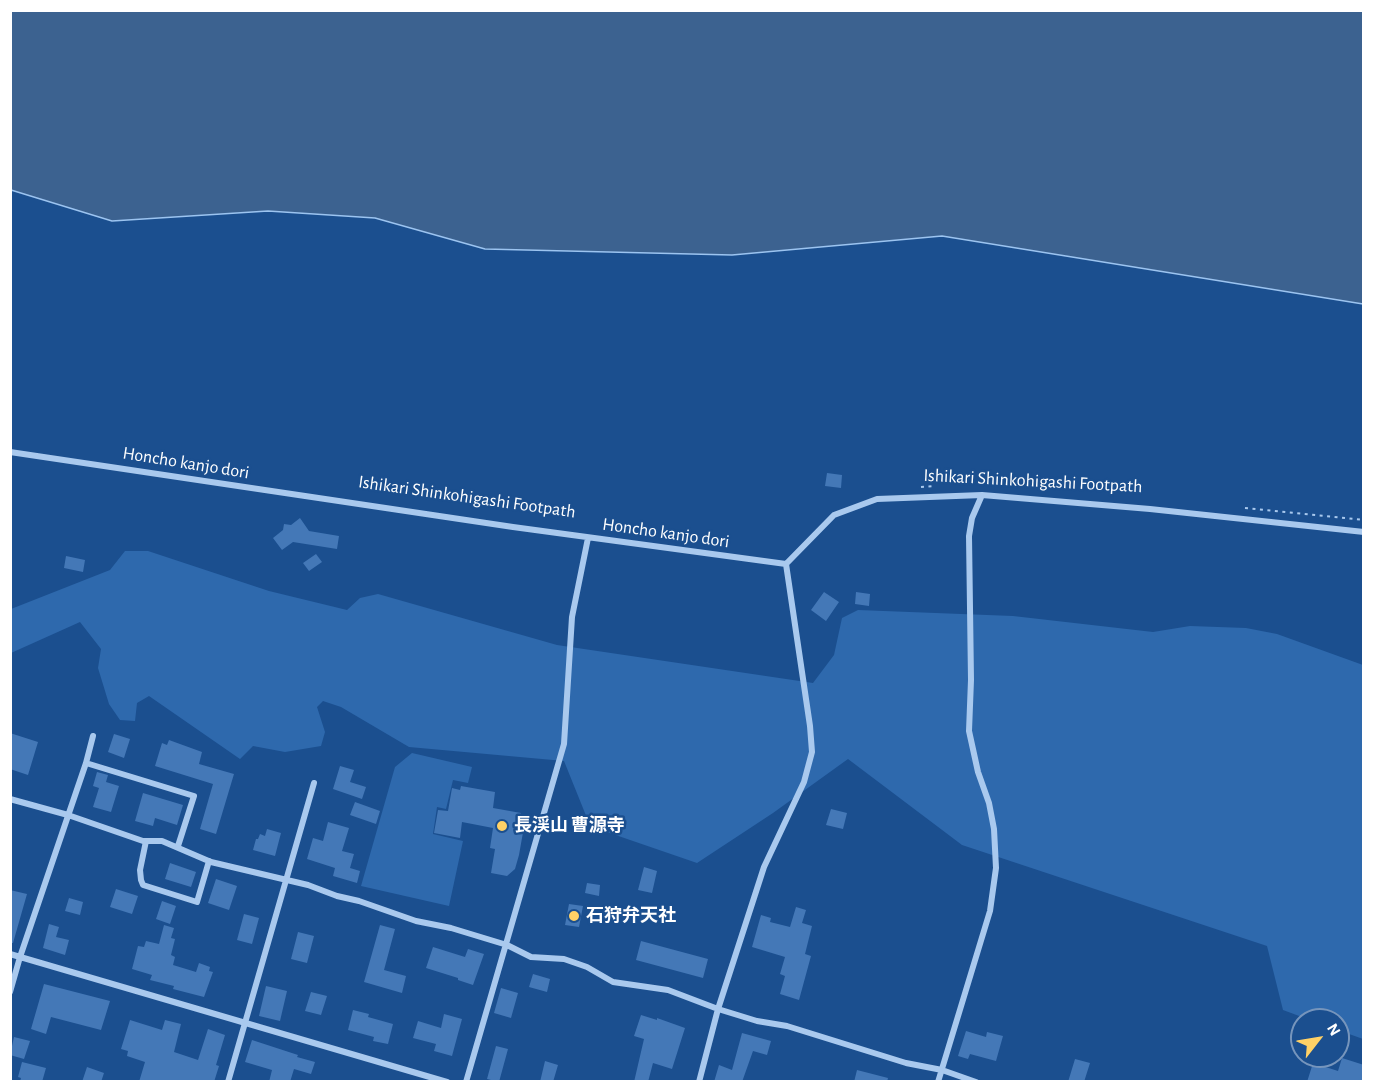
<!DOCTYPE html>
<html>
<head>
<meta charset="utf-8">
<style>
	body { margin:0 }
	#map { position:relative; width:1374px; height:1092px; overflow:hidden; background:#1b4f8f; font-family:"Alegreya Sans",sans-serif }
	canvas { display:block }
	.frame { position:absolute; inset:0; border:12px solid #fff; pointer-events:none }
	.north { position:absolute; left:1290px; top:1008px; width:60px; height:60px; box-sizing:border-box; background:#1b4f8f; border:2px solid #7695bc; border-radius:50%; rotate:59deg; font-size:16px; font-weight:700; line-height:24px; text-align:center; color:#fff }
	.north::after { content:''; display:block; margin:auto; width:21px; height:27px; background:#ffd166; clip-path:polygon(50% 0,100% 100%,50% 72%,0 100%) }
</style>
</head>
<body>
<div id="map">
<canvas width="1374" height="1092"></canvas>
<div class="frame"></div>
<div class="north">N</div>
</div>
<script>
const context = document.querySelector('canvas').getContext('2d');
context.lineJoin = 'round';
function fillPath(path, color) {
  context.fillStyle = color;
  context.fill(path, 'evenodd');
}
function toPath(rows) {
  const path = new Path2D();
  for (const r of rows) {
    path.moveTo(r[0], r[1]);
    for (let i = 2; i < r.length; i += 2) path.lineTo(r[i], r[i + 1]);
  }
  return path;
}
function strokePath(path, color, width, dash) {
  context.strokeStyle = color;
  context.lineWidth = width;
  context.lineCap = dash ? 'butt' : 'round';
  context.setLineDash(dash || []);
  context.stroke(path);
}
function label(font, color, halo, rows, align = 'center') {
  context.font = font + ' "Alegreya Sans","Noto Sans JP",sans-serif';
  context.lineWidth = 5;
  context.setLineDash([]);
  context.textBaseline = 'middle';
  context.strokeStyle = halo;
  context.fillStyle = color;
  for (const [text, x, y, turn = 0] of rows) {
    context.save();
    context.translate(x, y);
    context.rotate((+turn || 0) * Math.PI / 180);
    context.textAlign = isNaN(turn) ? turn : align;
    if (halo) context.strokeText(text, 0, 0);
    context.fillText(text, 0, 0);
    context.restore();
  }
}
fillPath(toPath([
	[125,551,148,551,269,591,347,610,360,598,378,594,557,645,813,683,834,655,842,618,858,610,1013,616,1153,632,1190,626,1246,628,1277,634,1363,665,1363,1039,1338,1030,1338,1020,1310,1020,1283,1010,1267,946,962,845,848,759,773,813,697,863,601,830,589,823,564,761,409,747,341,707,323,701,317,707,325,732,321,746,285,752,253,746,240,759,149,696,137,703,135,721,120,720,109,704,98,668,101,649,80,622,11,653,11,609,110,570],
	[412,753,472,767,468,783,453,780,446,809,437,807,433,834,463,841,449,906,361,886,395,767]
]), '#2e69ad');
const water = toPath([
	[10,11,1363,11,1363,304,942,236,732,255,485,249,375,218,268,211,112,221,11,190,10,11]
]);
fillPath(water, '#3c6290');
strokePath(water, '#9cc4f0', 1.5);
fillPath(toPath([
	[827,473,842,475,841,488,825,486],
	[300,518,309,531,339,536,337,549,293,542,282,550,273,538,283,530,284,524,291,525],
	[316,554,322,562,309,571,303,563],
	[66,556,85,560,83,572,64,568],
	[824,592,839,602,826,621,811,610],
	[856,592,870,594,869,606,855,604],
	[10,733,38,742,28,775,10,769],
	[114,734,130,739,124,758,108,752],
	[169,740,202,752,199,764,234,774,216,834,200,829,213,784,155,766,162,743,167,745],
	[340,766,354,770,350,782,366,787,362,799,333,789],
	[97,772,108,775,106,782,119,786,111,812,93,807,99,788,93,786],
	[461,786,495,792,493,808,521,813,520,820,525,821,519,855,515,869,507,876,491,873,495,849,490,848,493,828,462,822,460,838,434,833,438,810,448,811,452,788,460,790],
	[143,793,183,805,177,825,155,818,153,826,135,821],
	[355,802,380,811,376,824,350,815],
	[831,809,847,813,843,829,826,825],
	[328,822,349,828,342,851,354,854,350,868,360,871,357,883,333,876,335,868,307,859,313,838,323,841],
	[267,829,281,833,275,856,253,850,256,839,258,839,260,834,265,836],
	[170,863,196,872,191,887,165,879],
	[644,867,657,871,652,893,638,890],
	[216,879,237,886,229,910,208,903],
	[587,883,600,885,599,896,585,893],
	[116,889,138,896,132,914,110,907],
	[10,890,27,894,13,943,10,943],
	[69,898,83,902,80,915,65,911],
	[162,901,176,906,170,924,156,919],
	[569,904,583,906,579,927,565,925],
	[796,907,806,910,802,923,812,926,805,954,811,956,799,1000,780,994,785,976,780,974,785,957,752,947,761,915,771,918,770,922,790,927],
	[244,914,259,918,252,944,237,940],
	[49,924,59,927,56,937,69,940,65,955,43,948],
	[164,925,174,928,171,938,175,939,171,955,175,957,173,965,196,972,199,963,210,967,209,971,213,972,204,997,173,989,174,986,150,980,152,975,132,969,138,946,144,947,146,941,159,944],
	[380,925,395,929,384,970,406,976,402,993,364,982],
	[298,932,314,936,307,963,291,959],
	[641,941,708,959,703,978,636,960],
	[433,947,465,957,468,949,484,954,473,985,458,980,458,978,426,968],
	[533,974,550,979,547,992,529,987],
	[44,984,110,1001,101,1030,51,1017,46,1034,31,1029],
	[266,986,287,991,280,1021,259,1016],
	[501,988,518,993,511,1018,494,1013],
	[311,992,327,996,321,1015,305,1011],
	[353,1010,369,1014,368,1017,393,1024,388,1044,373,1041,374,1037,348,1030],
	[444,1014,462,1019,452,1056,434,1051,436,1044,413,1038,418,1021,441,1028],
	[641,1015,657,1020,657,1018,685,1028,672,1069,653,1063,648,1082,634,1082,644,1039,634,1036],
	[130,1020,162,1030,165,1020,181,1024,174,1052,198,1060,208,1029,225,1035,216,1065,219,1066,214,1082,139,1082,145,1062,127,1056,128,1051,121,1049],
	[966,1031,986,1037,987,1032,1003,1036,996,1061,970,1054,968,1059,958,1056],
	[742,1033,771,1041,767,1055,753,1051,742,1082,714,1082,719,1065,732,1070],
	[14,1037,30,1041,24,1059,10,1055],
	[252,1040,298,1055,297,1057,315,1062,311,1074,294,1069,290,1082,269,1082,272,1070,245,1062],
	[496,1046,508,1049,499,1082,487,1079],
	[1342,1058,1364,1065,1364,1082,1307,1082,1313,1063,1338,1071],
	[1075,1059,1090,1063,1084,1082,1068,1082],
	[545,1061,558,1065,553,1082,540,1082],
	[22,1062,46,1068,42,1082,20,1082,21,1078,18,1077],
	[87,1067,104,1073,101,1082,82,1082],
	[857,1070,888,1078,887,1082,854,1082]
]), '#4478b7');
strokePath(toPath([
	[921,487,934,486],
	[1245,508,1364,520]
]), '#a9c9ee', 2, [3, 4.5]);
strokePath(toPath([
	[10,452,513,527,786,564,810,726,812,752,804,782,764,867,718,1009,699,1082],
	[786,564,834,515,877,499,982,495,1150,509,1364,532],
	[86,763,194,796,178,846],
	[10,799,68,815,143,841,162,841,211,862,308,885,337,896,359,901,416,921,451,928,507,945,531,957,564,959,587,967,613,982,668,990,718,1009,757,1021,787,1026,906,1063,942,1070,976,1082],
	[146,841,140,870,141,880,143,885,197,902,209,861],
	[10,954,447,1082],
	[10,992,20,957,86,763,93,736],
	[228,1082,314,783],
	[466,1082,564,744,572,617,588,538],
	[938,1082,990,911,996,868,994,829,989,803,978,772,969,731,971,680,969,536,972,518,982,495]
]), '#a9c9ee', 6);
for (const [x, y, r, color] of [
	[502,826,6,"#ffd166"],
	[574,916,6,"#ffd166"]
]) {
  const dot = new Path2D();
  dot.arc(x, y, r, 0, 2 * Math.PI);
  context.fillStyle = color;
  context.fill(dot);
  strokePath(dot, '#1b4f8f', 2);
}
label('18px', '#fff', '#1b4f8f', [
	["Honcho kanjo dori",186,463,9],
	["Ishikari Shinkohigashi Footpath",1033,481,3],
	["Ishikari Shinkohigashi Footpath",467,497,8],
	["Honcho kanjo dori",666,533,8]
]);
label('bold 18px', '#fff', '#1b4f8f', [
	["長渓山 曹源寺",514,826],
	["石狩弁天社",586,916]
], 'left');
</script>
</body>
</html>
